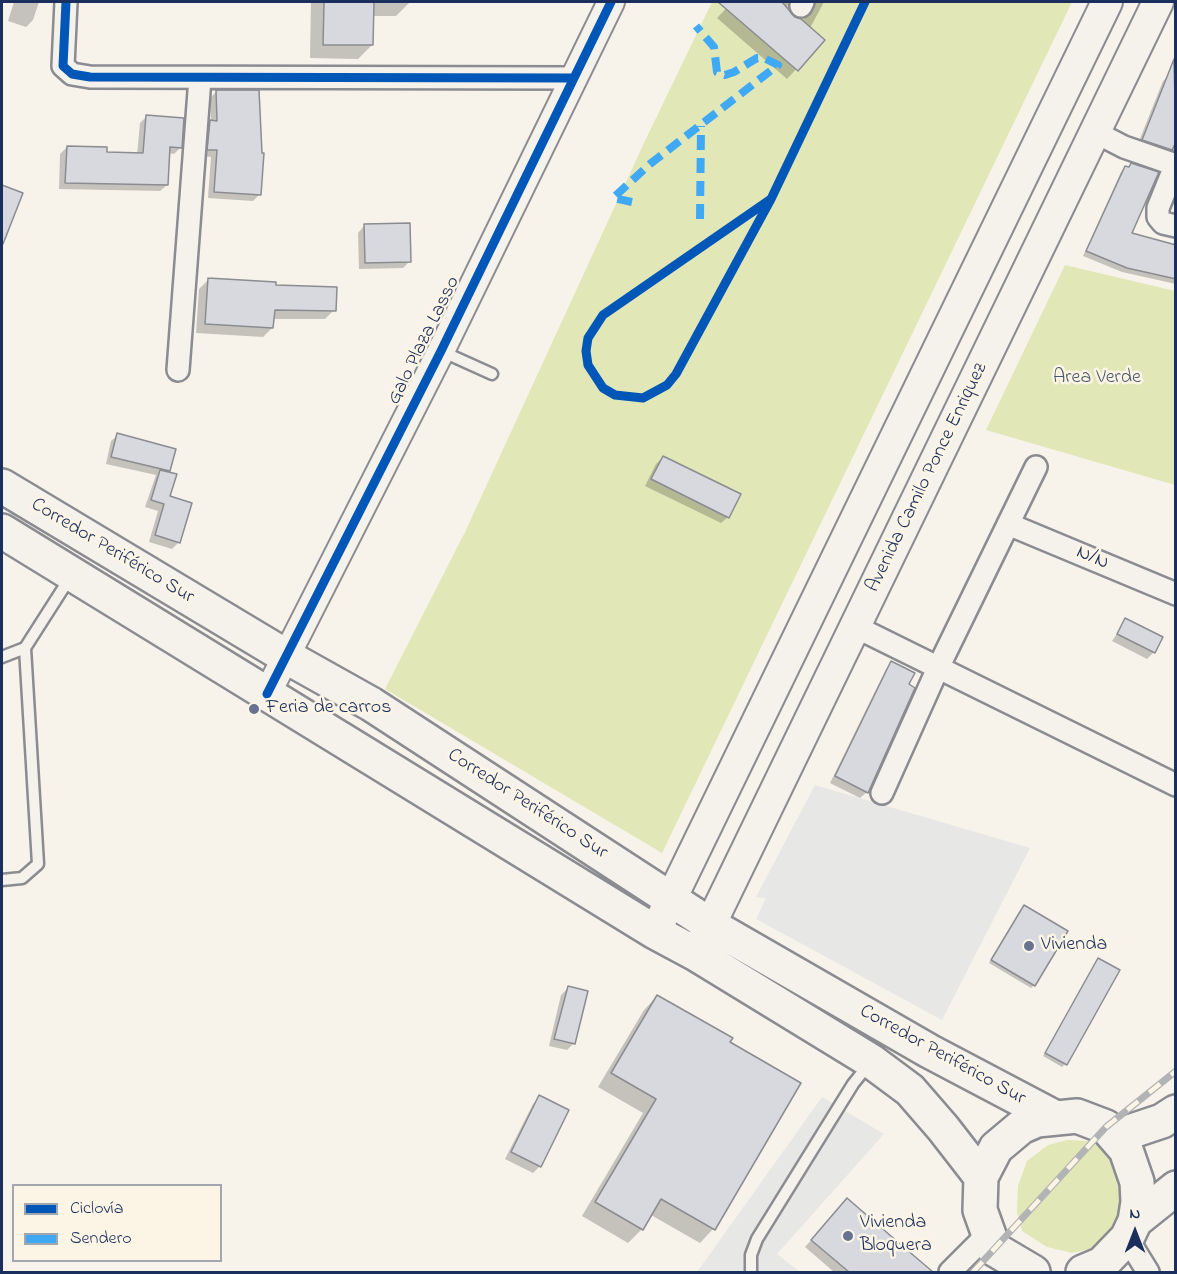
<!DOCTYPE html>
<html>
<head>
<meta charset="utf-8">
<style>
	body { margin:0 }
	#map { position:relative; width:1177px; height:1274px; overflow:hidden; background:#f7f3ea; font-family:"Indie Flower",sans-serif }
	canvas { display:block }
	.frame { position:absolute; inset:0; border:3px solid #1b2f5e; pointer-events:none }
	.legend { position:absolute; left:12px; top:1184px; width:210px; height:78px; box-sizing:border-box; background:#fcf5e5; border:2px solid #a2a6af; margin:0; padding:8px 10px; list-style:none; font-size:18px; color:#1b2f5e }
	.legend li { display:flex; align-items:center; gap:12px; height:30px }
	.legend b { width:30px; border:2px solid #a2a6af }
	.north { position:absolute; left:1105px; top:1202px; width:60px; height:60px; -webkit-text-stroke:4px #fcf5e5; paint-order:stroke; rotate:0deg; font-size:16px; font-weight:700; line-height:24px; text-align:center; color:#1b2f5e }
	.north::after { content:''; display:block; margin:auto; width:21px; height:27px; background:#1b2f5e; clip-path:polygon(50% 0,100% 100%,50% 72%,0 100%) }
</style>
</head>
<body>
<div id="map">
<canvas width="1177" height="1274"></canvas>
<div class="frame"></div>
<ul class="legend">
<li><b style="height:8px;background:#0057b8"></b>Ciclovía</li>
<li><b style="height:8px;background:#3fa9f5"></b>Sendero</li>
</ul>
<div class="north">N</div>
</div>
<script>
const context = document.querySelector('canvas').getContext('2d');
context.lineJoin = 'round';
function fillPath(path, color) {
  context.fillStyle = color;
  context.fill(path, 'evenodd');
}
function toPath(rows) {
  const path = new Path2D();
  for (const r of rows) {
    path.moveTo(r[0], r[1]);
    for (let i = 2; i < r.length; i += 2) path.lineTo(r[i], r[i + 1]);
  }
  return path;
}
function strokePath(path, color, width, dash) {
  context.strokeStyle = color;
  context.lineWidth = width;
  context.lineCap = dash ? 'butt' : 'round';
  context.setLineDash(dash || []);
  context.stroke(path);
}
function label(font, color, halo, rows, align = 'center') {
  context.font = font + ' "Indie Flower",sans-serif';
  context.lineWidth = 5;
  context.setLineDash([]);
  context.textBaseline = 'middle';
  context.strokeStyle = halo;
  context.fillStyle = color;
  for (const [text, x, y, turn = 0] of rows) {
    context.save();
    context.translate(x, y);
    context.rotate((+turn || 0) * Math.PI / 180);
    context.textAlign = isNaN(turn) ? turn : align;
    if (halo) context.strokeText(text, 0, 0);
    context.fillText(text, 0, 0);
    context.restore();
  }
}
fillPath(toPath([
	[815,785,1030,848,942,1020,756,919,766,898,756,897],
	[822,1097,884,1134,777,1254,800,1272,697,1272]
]), '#e7e7e5');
fillPath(toPath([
	[712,2,1072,2,662,853,385,689,465,532,643,145],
	[1065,265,1175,291,1175,485,986,430],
	[1067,1140,1089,1141,1106,1148,1118,1159,1126,1204,1115,1232,1094,1248,1072,1253,1047,1247,1022,1231,1017,1212,1018,1186,1027,1161,1048,1145]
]), '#e2e7b8');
fillPath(toPath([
	[14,2,39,2,33,20,26,27,8,21],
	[311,2,410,2,396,16,372,16,372,45,358,59,310,58],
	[732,2,790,2,787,7,794,18,803,20,807,11,801,2,824,2,810,28,823,40,787,79,717,18],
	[1176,69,1176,161,1137,146,1163,81],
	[216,92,260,194,253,201,208,198,211,157,201,156,203,128,211,121,210,98],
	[146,117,181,147,174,154,168,153,167,185,160,191,59,189,60,154,67,147,106,154,137,155,140,123],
	[1126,168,1130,234,1176,246,1176,284,1122,272,1083,256,1121,172],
	[2,186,21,194,8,227,2,234],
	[364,226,410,261,403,268,359,269,358,233],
	[208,280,274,286,334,310,325,319,273,319,272,328,263,337,196,333,199,289],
	[118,435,168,470,166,473,168,497,179,542,172,549,149,542,158,511,145,507,156,475,106,464,111,441],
	[663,457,728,517,721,523,645,486,656,464],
	[1126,620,1154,652,1147,659,1112,641],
	[892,663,867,792,860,798,830,783,886,669],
	[1021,910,1034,985,1031,988,989,963],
	[1096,963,1065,1064,1062,1067,1043,1056],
	[568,988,574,1043,567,1050,549,1046,561,995],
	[657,996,728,1043,799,1083,713,1229,700,1243,651,1215,642,1229,628,1243,582,1216,643,1113,598,1087,644,1010],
	[540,1097,540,1166,533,1173,505,1159,533,1104],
	[847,1200,931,1272,834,1272,805,1247]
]), '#0003');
const building = toPath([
	[324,2,374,2,373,45,323,45,324,2],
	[718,2,782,2,795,17,801,19,825,40,798,71,718,2],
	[1174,59,1176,142,1172,150,1142,140,1174,59],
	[216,90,259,90,262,153,264,153,261,195,214,192,217,150,207,150,210,120,217,121,216,90],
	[146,115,184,118,182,148,170,147,168,185,65,183,67,146,107,147,107,152,143,153,146,115],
	[1131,163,1159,172,1132,233,1176,245,1176,279,1127,268,1086,251,1125,166,1129,167,1131,163],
	[2,185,23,193,3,244,2,244,2,185],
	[410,223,411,262,365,263,364,224,410,223],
	[208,278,276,282,276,285,337,287,336,311,275,310,273,328,205,324,208,278],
	[117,433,176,449,170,471,111,457,117,433],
	[663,456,741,494,729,518,651,479,663,456],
	[160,470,177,474,170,496,192,503,180,543,155,535,164,504,151,500,160,470],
	[1125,618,1163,637,1155,653,1117,634,1125,618],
	[891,661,915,673,909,684,915,688,868,793,835,776,891,661],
	[1024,905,1068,931,1035,986,991,960,1024,905],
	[1098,958,1120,970,1067,1065,1045,1053,1098,958],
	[568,986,588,991,575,1044,554,1039,568,986],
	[657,995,733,1038,730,1042,801,1083,715,1230,661,1199,643,1230,595,1202,656,1099,611,1073,657,995],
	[539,1095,569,1110,541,1167,511,1152,539,1095],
	[847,1198,899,1243,933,1272,849,1272,811,1240,847,1198]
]);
fillPath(building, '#d7d9de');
strokePath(building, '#8a8c91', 1.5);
const service = toPath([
	[441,351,492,374],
	[2,657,25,648,71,576],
	[2,880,22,878,38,864,25,648],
	[751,1272,751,1255,757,1239,853,1084,869,1064]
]);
const minor = toPath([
	[66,2,63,66,72,74,90,77,574,78],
	[801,6,803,2],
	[1095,132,1124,147,1176,165],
	[1175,166,1158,208,1158,217,1163,223,1176,226],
	[178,370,200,78],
	[1008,524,1176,594],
	[856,627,1176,785],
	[882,793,938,668,1036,467],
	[1127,1238,1148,1272],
	[950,1272,988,1234]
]);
const tertiary = toPath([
	[267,694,441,351,611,2]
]);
const secondary = toPath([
	[655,932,1107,2],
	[700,946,1158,2]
]);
const primary = toPath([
	[2,486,287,657,371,704,712,926,929,1051,1056,1118],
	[2,531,655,932,696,954,871,1061,910,1090,943,1128,981,1177],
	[1117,1136,1162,1121,1176,1112],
	[1135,1221,1176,1188],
	[1033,1272,994,1249,980,1210,981,1177,996,1148,1021,1127,1037,1120,1077,1116,1106,1127,1126,1150,1137,1182,1138,1202,1135,1221,1127,1238,1102,1264,1083,1272]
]);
strokePath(service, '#8a8c91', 15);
strokePath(minor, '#8a8c91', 26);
strokePath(tertiary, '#8a8c91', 30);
strokePath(secondary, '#8a8c91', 34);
strokePath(primary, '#8a8c91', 38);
strokePath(service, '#f5f2ec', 10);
strokePath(minor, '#f5f2ec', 21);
strokePath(tertiary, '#f5f2ec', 26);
strokePath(secondary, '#f5f2ec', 30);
strokePath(primary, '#f5f2ec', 33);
const rail = toPath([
	[973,1272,1106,1127,1176,1071]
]);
strokePath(rail, '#b2b3b4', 7);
strokePath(rail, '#fcf5e5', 4.5, [14]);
strokePath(toPath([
	[632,202,613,198,650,164,778,65,764,58,757,58,734,72,725,75,717,72,714,47,696,26],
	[700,219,701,126]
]), '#3fa9f5', 8, [15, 8]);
strokePath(toPath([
	[66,2,63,66,72,74,90,77,574,78],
	[771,199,603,315,588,338,586,351,588,365,603,388,615,395,643,398,667,385,676,374,771,199,865,2],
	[267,694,441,351,611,2]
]), '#0057b8', 9);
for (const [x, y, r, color] of [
	[254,709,6,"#68748f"],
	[1029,946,6,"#68748f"],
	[848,1236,6,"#68748f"]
]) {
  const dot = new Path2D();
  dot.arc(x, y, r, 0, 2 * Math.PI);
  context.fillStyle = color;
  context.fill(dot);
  strokePath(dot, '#fcf5e5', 2);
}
label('20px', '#1b2f5e', '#fcf5e5', [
	["Galo Plaza Lasso",425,341,-64],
	["Avenida Camilo Ponce Enriquez",928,478,-64],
	["Corredor Periférico Sur",112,552,31],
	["N/N",1092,559,23],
	["Corredor Periférico Sur",527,805,33],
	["Corredor Periférico Sur",942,1056,29]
]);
label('20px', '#485a6a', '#fcf5e5', [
	["Area Verde",1097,379]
]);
label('20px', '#1b2f5e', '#fcf5e5', [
	["Feria de carros",266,709],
	["Vivienda",1041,946],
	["Vivienda",860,1224],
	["Bloquera",860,1247]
], 'left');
</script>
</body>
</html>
